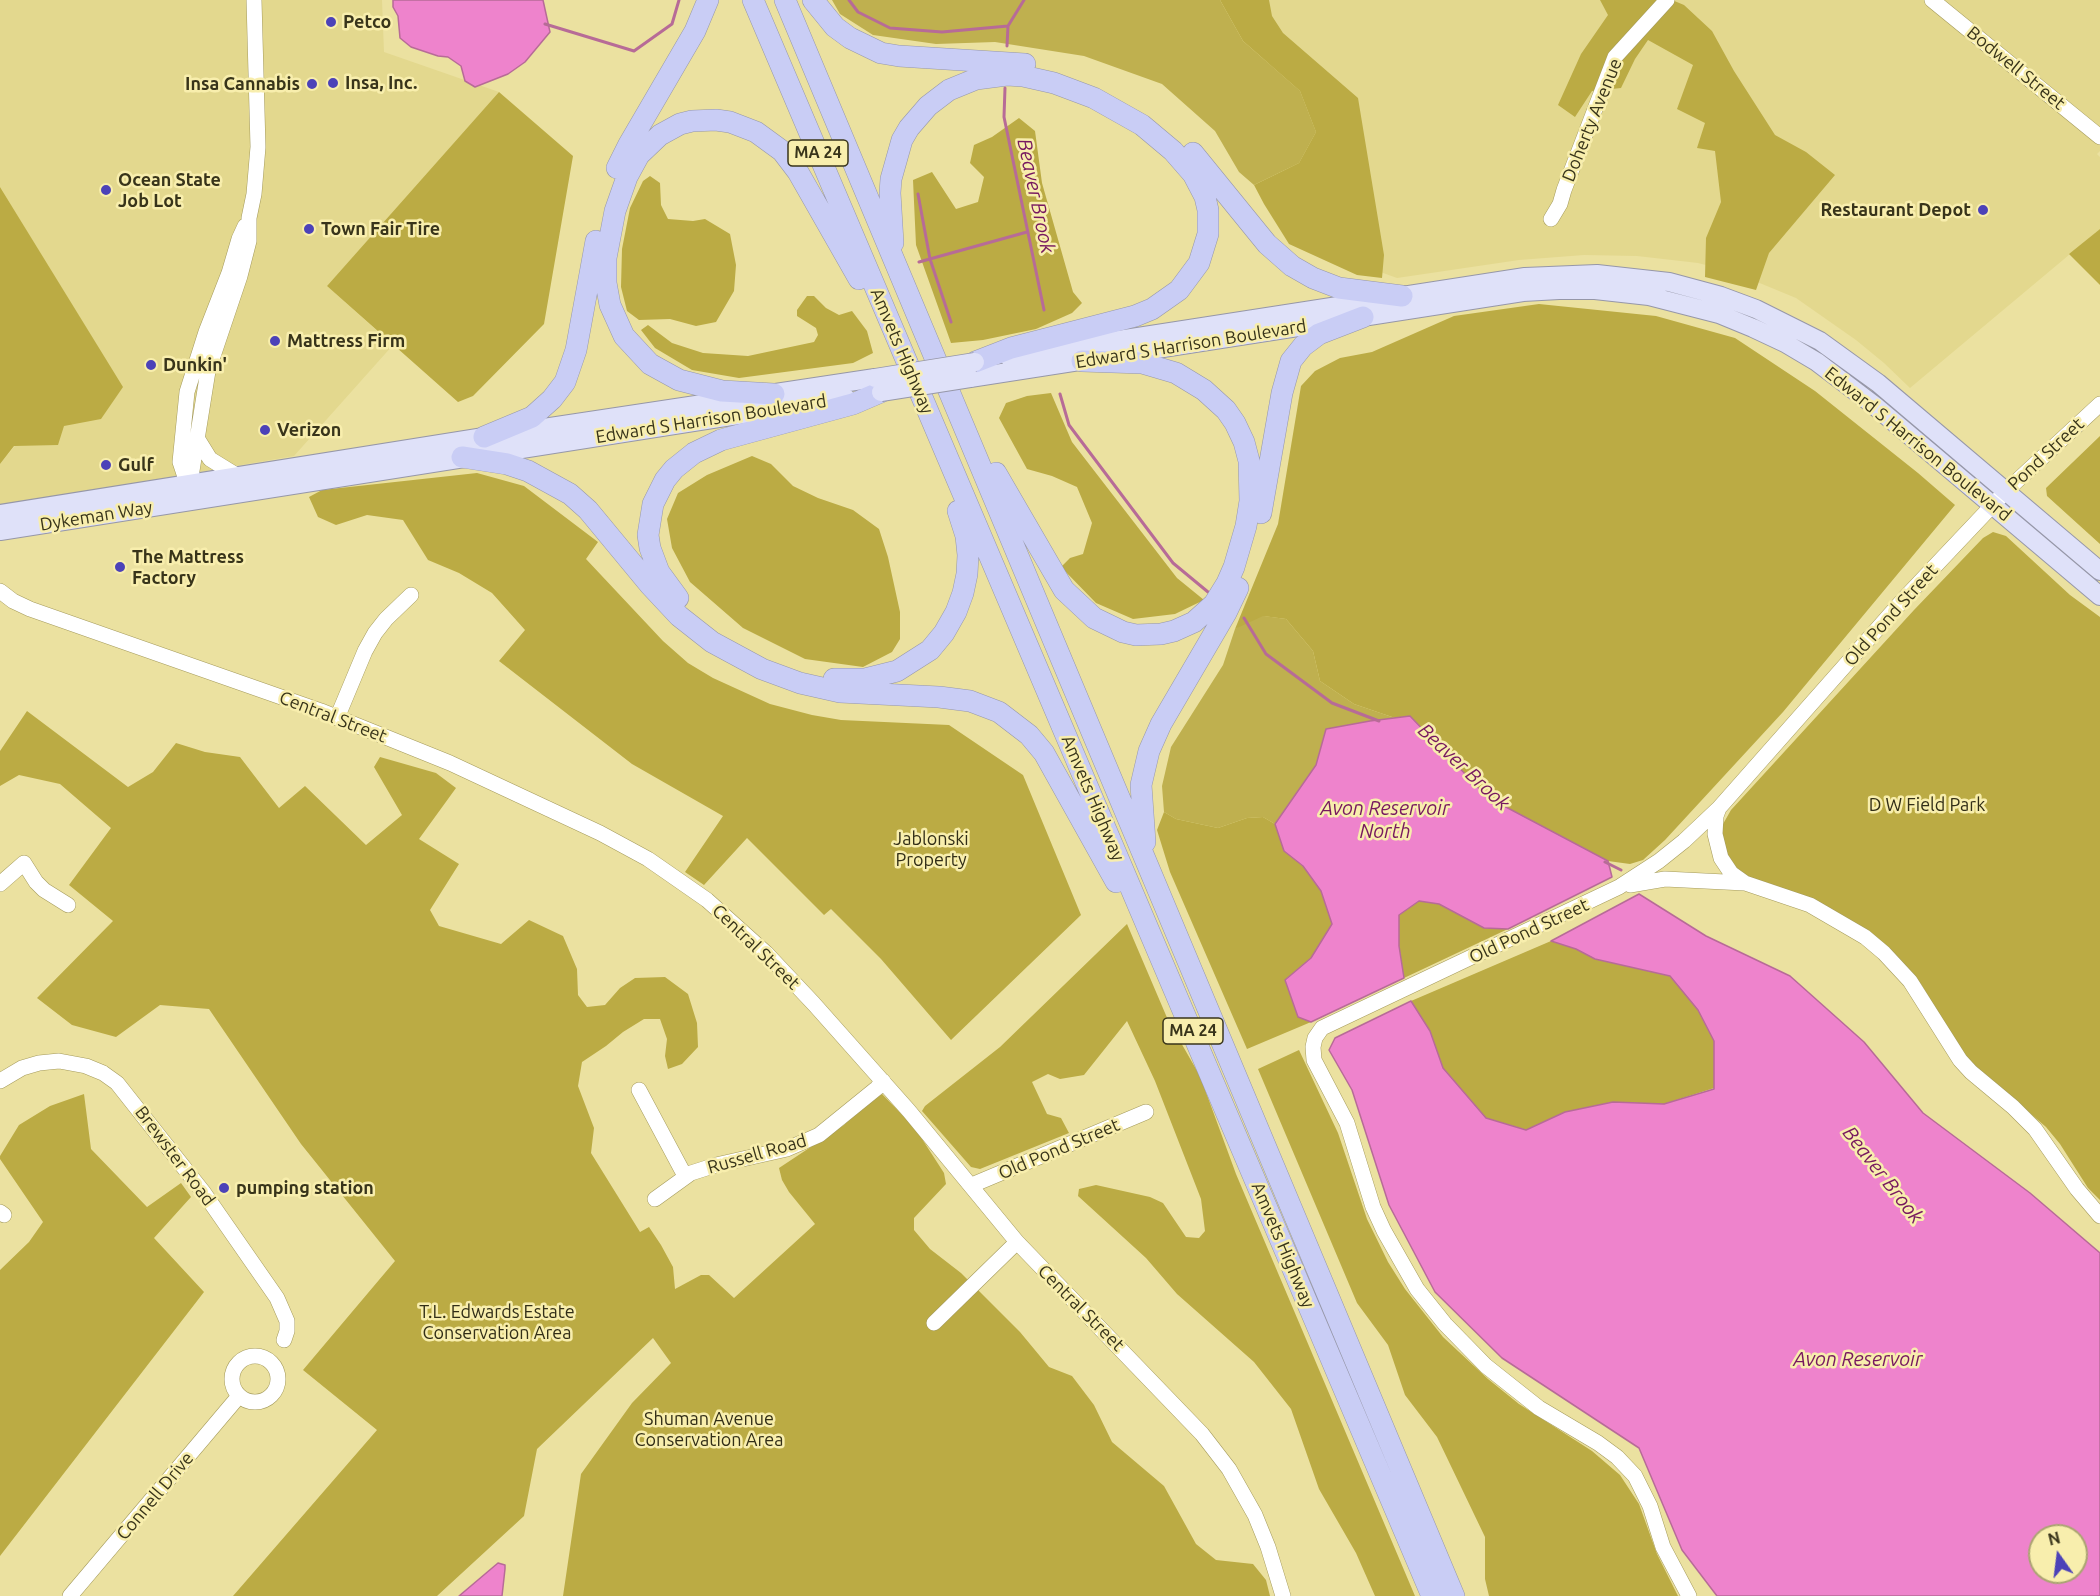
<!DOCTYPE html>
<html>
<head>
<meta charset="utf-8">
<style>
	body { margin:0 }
	#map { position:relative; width:2100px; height:1596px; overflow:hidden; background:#ebe1a0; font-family:Ubuntu,sans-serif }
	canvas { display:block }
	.north { position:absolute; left:2028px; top:1524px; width:60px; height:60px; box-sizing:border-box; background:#f8eead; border:2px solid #aba472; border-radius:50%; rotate:346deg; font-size:16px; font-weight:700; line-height:24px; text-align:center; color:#38341a }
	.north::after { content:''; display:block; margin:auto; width:21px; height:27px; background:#4c42b8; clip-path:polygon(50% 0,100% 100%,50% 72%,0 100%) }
</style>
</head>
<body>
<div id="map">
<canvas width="2100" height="1596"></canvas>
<div class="north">N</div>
</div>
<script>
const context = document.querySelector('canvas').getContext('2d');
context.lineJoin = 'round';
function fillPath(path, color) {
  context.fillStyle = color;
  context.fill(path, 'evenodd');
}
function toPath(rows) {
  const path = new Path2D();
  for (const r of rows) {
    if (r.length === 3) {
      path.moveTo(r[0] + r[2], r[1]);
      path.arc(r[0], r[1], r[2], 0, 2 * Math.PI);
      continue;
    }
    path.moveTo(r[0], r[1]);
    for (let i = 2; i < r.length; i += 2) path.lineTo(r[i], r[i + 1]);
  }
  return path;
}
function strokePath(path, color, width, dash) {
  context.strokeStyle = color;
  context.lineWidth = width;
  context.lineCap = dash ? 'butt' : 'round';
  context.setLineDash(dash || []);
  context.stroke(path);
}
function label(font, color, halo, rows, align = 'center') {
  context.font = font + ' Ubuntu,sans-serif';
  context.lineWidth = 5;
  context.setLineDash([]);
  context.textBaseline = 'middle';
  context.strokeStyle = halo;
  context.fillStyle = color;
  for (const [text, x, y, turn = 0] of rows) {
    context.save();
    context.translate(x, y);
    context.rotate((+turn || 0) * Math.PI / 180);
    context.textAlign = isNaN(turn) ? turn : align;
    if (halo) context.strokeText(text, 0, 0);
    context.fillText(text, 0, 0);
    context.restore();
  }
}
fillPath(toPath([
	[0,0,382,0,384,52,499,92,327,286,393,345,294,456,0,506,0,464,97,346,0,187],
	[1253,0,2100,0,2100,151,2097,154,2100,157,2100,229,1910,388,1884,363,1856,340,1796,298,1733,272,1698,263,1637,256,1584,255,1519,260,1397,278,1306,245]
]), '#e3d88e');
fillPath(toPath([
	[832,0,1220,0,1243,41,1300,91,1316,132,1299,163,1254,185,1239,172,1215,131,1162,84,1084,56,995,42,936,44,873,35,840,14],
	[1257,615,1286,619,1313,651,1320,681,1354,704,1395,718,1326,729,1316,765,1275,824,1263,817,1247,818,1218,828,1176,819,1164,812,1162,786,1171,747,1223,665,1235,629]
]), '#bfb04f');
fillPath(toPath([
	[1220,0,1269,0,1272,16,1283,33,1358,98,1384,255,1382,278,1357,275,1289,244,1264,204,1254,185,1299,163,1316,132,1300,91,1243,41],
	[1600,0,1672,0,1684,5,1712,31,1734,71,1775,135,1806,152,1835,175,1769,253,1756,290,1705,277,1706,238,1721,202,1715,151,1697,148,1705,123,1677,109,1693,65,1648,40,1635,59,1621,88,1592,91,1575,117,1558,105,1581,54,1608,15],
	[499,92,573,156,544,324,473,396,458,402,327,286],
	[1019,118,1035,131,1042,183,1073,292,1082,303,1072,313,1036,329,983,340,951,343,916,245,913,180,932,172,956,209,978,202,984,177,970,163,974,145,992,137],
	[650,176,660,183,661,205,668,219,693,221,705,219,730,234,736,265,734,291,716,322,696,326,670,319,639,320,627,311,621,287,622,249,630,208,643,181],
	[0,187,123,387,101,419,64,426,58,445,14,446,0,464],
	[2100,229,2100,285,2069,254],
	[807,296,814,296,826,308,839,315,852,311,867,331,873,353,853,363,739,378,692,370,655,348,641,330,648,325,672,343,703,353,748,356,814,342,818,335,816,328,797,316,797,310],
	[1539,304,1656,316,1735,338,1815,391,1918,473,1955,505,1783,712,1665,840,1643,860,1630,864,1608,861,1487,797,1410,717,1395,718,1354,704,1320,681,1313,651,1286,619,1263,616,1235,629,1278,524,1301,386,1315,371,1340,358,1372,352,1454,316],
	[1051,393,1072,442,1177,578,1204,600,1175,614,1133,619,1096,603,1061,567,1070,558,1083,554,1092,523,1077,487,1052,476,1027,469,999,418,1006,403,1027,396],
	[2100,436,2100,544,2047,496,2046,488],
	[752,456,771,464,793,486,818,498,853,510,879,529,888,557,900,612,900,639,892,652,863,667,805,659,743,628,690,582,672,548,667,519,678,493,707,475],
	[477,473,524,486,598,542,586,559,663,641,688,663,713,678,770,704,812,715,841,720,949,725,1023,775,1081,915,951,1040,881,959,831,909,824,915,747,838,704,885,685,872,723,816,632,764,499,661,525,630,492,593,459,573,428,560,403,520,367,515,336,525,318,517,309,497,322,490],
	[1993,532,2006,536,2070,595,2100,617,2100,1200,2088,1188,2060,1144,2046,1127,1972,1063,1959,1047,1921,984,1885,944,1862,927,1826,906,1744,876,1730,862,1722,838,1723,824,1731,810,1914,610,1983,538],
	[27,711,128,787,153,772,176,743,205,752,240,757,279,808,305,786,366,845,402,815,374,767,380,757,436,773,456,788,419,839,459,864,430,910,439,926,501,944,529,920,563,936,577,969,578,995,587,1007,605,1005,620,988,635,978,665,977,688,994,697,1023,698,1047,682,1064,668,1069,665,1056,667,1039,660,1019,644,1019,623,1032,606,1046,582,1062,578,1086,594,1128,591,1153,640,1232,649,1227,661,1245,673,1267,675,1289,701,1275,709,1275,734,1298,815,1224,789,1192,782,1180,779,1168,844,1125,865,1106,882,1094,915,1128,944,1173,946,1184,914,1218,914,1230,930,1249,961,1273,1020,1332,1049,1367,1072,1376,1094,1405,1112,1442,1164,1486,1196,1544,1216,1560,1253,1564,1266,1580,1270,1596,563,1596,581,1474,632,1403,671,1363,653,1338,537,1449,524,1516,437,1596,233,1596,377,1430,303,1370,395,1261,301,1144,209,1009,160,1005,116,1037,72,1025,37,998,113,921,69,885,111,828,60,784,19,775,0,786,0,751],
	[1164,812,1176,819,1218,828,1247,818,1263,817,1275,824,1284,851,1303,866,1321,891,1332,924,1311,958,1285,980,1298,1017,1311,1022,1247,1049,1170,872,1157,830],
	[1419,901,1439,904,1484,928,1508,929,1404,978,1399,946,1399,915],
	[1127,924,1168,1020,1200,1076,1236,1174,1415,1596,1375,1596,1356,1553,1319,1489,1291,1409,1254,1362,1177,1294,1146,1258,1078,1196,1079,1189,1096,1185,1150,1197,1163,1203,1186,1237,1199,1238,1205,1231,1201,1199,1155,1081,1127,1021,1084,1075,1060,1079,1048,1074,1032,1082,1047,1114,1061,1118,1069,1133,980,1169,971,1167,922,1111,925,1106,1000,1047],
	[1551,941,1576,949,1595,959,1670,976,1698,1010,1714,1041,1714,1088,1664,1104,1613,1102,1565,1112,1527,1130,1486,1118,1443,1068,1430,1031,1411,1001],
	[1299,1050,1338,1133,1367,1219,1388,1262,1405,1289,1443,1337,1488,1379,1519,1404,1592,1451,1620,1475,1639,1504,1657,1554,1678,1596,1489,1596,1485,1579,1485,1537,1437,1437,1405,1395,1388,1345,1357,1303,1258,1069],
	[84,1094,91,1149,147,1207,181,1183,191,1197,154,1238,204,1292,0,1556,0,1270,29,1242,43,1222,0,1159,0,1156,19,1125,50,1106]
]), '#bbab44');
const water = toPath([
	[393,0,543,0,550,32,525,62,508,74,475,87,465,81,461,66,448,57,438,56,411,47,400,38,398,16,393,7,393,0],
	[1410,716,1487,797,1608,861,1612,877,1508,929,1484,928,1439,904,1419,901,1399,915,1399,946,1404,978,1311,1022,1298,1017,1285,980,1311,958,1332,924,1321,891,1303,866,1284,851,1275,824,1316,765,1326,729,1370,721,1410,716],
	[1639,894,1706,936,1790,976,1864,1042,1923,1113,2030,1193,2100,1253,2100,1596,1717,1596,1682,1550,1639,1448,1502,1358,1435,1292,1389,1205,1352,1090,1329,1050,1335,1038,1411,1001,1430,1031,1443,1068,1486,1118,1526,1130,1565,1112,1613,1102,1664,1104,1714,1089,1714,1041,1698,1010,1670,976,1595,959,1576,949,1551,941,1639,894],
	[2040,1536,2076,1536,2076,1572,2040,1572,2040,1536],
	[498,1563,505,1565,505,1569,502,1596,459,1596,498,1563]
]);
fillPath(water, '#ee83cc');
strokePath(water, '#b76b97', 1.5);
strokePath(toPath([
	[849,0,858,12,890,28,942,32,1008,26],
	[545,24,634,51,672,24,679,0],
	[1008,26,1024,0],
	[1007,46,1008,26],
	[1005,88,1004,117,1044,310],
	[918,194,930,259,951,322],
	[919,262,1027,232],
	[1060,394,1069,425,1173,563,1208,592],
	[1244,618,1266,654,1332,703,1379,721],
	[1605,862,1621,870]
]), '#b76b97', 3);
const minor = toPath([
	[1932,0,2100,137],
	[1551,219,1560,204,1564,190,1615,57,1667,0],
	[197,438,210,459,236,475],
	[190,483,184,474,180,462,187,392,206,332,229,273,239,239,245,226],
	[192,495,190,483,208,371,240,276,249,241,249,218,254,194,258,147,254,0],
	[0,591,13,601,30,609,321,711,450,763,600,833,648,859,707,900,766,953,814,1004,909,1111,1017,1242,1202,1434,1229,1469,1255,1515,1268,1547,1283,1596],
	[337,718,365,651,375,633,386,619,411,595],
	[1719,808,1716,816,1715,834,1721,858,1731,873,1745,883],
	[0,884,24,863,36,882,44,890,68,905],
	[1630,885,1665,879,1745,883,1810,905,1865,937,1884,953,1910,981,1960,1060,1971,1072,2013,1107,2035,1129,2077,1189,2100,1216],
	[0,1081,22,1068,39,1063,59,1061,86,1066,103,1073,117,1083,204,1193,277,1298,287,1321,287,1331,284,1340],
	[639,1090,685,1176],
	[972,1185,1146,1112],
	[655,1199,691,1173,716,1165,787,1149,819,1135,877,1088,883,1081],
	[0,1212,4,1215],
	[934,1323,1017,1242],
	[255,1379,23],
	[70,1596,239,1396],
	[1689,1596,1663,1547,1650,1506,1635,1476,1617,1457,1598,1443,1539,1408,1486,1366,1445,1324,1417,1289,1384,1231,1373,1207,1347,1123,1314,1060,1313,1047,1315,1038,1322,1028,1619,887,1659,861,1684,841,1719,808,1902,601,2006,491,2100,404]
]);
const major = toPath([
	[1009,357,1525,277,1597,274,1669,282,1721,296,1756,309,1820,341,1878,383,2100,571],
	[970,378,1523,292,1559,290,1595,290,1649,296,1719,314,1753,328,1785,343,1817,362,1875,406,2100,596],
	[0,514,484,437,875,378],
	[0,531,846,398]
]);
const highway = toPath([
	[753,0,1432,1596],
	[785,0,1454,1596],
	[813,0,835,27,850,38,881,53,899,56,1025,64],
	[1193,153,1267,244,1292,266,1313,278,1339,288,1402,296],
	[617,168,629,144,695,31,708,0],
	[893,243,890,193,891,179,902,140,909,128,928,106,949,90,976,79,1007,75,1023,76,1054,83,1094,98,1142,125,1173,151,1193,174,1205,197,1208,210,1208,234,1199,263,1179,290,1152,309,1135,316,1011,348,975,362],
	[774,394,722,391,679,380,650,364,624,336,610,305,606,283,606,258,615,211,627,177,639,155,660,135,680,124,692,121,716,120,730,122,756,132,782,151,798,172,859,279],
	[484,437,532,417,552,399,565,382,576,350,596,241],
	[462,457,507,464,528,471,570,494,588,510,650,585,679,616,712,642,762,669,800,683,840,692,939,697,970,701,999,712,1029,735,1044,753,1116,882],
	[996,473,1064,590,1094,618,1123,632,1136,635,1161,634,1174,631,1194,622,1214,604,1227,583,1234,567,1246,526,1250,501,1249,461,1244,442,1235,423,1226,410,1204,390,1176,373,1142,363,1082,361],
	[1261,513,1282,393,1291,361,1303,346,1319,334,1363,317],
	[678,598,659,572,650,548,648,535,653,504,665,480,674,469,694,453,721,440,853,404,881,392],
	[834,679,865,679,897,671,930,650,944,633,956,612,963,593,967,574,968,555,966,536,958,511],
	[1145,842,1141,785,1149,751,1161,724,1226,613,1238,588]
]);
strokePath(minor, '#a59b5c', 16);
strokePath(major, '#9697a8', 20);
strokePath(highway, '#9697a8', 22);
strokePath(minor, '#fff', 15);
strokePath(major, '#dfe1f9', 18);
strokePath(highway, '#c9cdf5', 21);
const majorBridge = toPath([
	[875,378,975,362],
	[881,392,970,378]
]);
strokePath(majorBridge, '#9697a8', 20, []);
strokePath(majorBridge, '#dfe1f9', 18);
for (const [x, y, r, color] of [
	[331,22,6,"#4c42b8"],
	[333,83,6,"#4c42b8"],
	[312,84,6,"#4c42b8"],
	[106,190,6,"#4c42b8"],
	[1983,210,6,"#4c42b8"],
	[309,229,6,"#4c42b8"],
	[275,341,6,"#4c42b8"],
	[151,365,6,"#4c42b8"],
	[265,430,6,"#4c42b8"],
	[106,465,6,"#4c42b8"],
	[120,567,6,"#4c42b8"],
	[224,1188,6,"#4c42b8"]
]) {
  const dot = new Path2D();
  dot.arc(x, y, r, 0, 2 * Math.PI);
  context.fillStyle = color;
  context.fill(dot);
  strokePath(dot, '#f8eead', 2);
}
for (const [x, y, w] of [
	[818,153,60],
	[1193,1031,60]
]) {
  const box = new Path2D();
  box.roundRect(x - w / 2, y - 13, w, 26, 4.5);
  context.fillStyle = '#f8eead';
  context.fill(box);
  strokePath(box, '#38341a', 1.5);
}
label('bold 16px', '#38341a', null, [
	["MA 24",818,153],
	["MA 24",1193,1031]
]);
label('bold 18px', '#38341a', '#f8eead', [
	["Petco",343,22],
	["Insa, Inc.",345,83],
	["Insa Cannabis",300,84,"right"],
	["Ocean State",118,180],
	["Job Lot",118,201],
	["Restaurant Depot",1971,210,"right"],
	["Town Fair Tire",321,229],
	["Mattress Firm",287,341],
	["Dunkin'",163,365],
	["Verizon",277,430],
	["Gulf",118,465],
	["The Mattress",132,557],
	["Factory",132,578],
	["pumping station",236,1188]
], 'left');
label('18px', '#38341a', '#f8eead', [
	["Bodwell Street",2016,68,39],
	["Doherty Avenue",1592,120,-68],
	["Edward S Harrison Boulevard",1191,344,-9],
	["Amvets Highway",902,351,67],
	["Edward S Harrison Boulevard",711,419,-9],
	["Edward S Harrison Boulevard",1918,444,39],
	["Pond Street",2046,454,-43],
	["Dykeman Way",96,516,-9],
	["Old Pond Street",1891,615,-48],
	["Central Street",333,717,21],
	["Amvets Highway",1093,798,67],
	["Old Pond Street",1529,931,-25],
	["Central Street",756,947,44],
	["Old Pond Street",1059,1149,-23],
	["Russell Road",757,1154,-16],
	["Brewster Road",175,1156,53],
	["Amvets Highway",1283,1245,67],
	["Central Street",1081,1308,45],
	["Connell Drive",155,1496,-50]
]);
label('18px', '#322e17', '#f8eead', [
	["D W Field Park",1927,805],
	["Jablonski",931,839],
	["Property",931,860],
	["T.L. Edwards Estate",497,1312],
	["Conservation Area",497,1333],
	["Shuman Avenue",709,1419],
	["Conservation Area",709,1440]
]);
label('italic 20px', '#77195f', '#f8eead', [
	["Beaver Brook",1036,196,78],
	["Beaver Brook",1464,767,43],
	["Avon Reservoir",1385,808],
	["North",1385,831],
	["Beaver Brook",1883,1175,52],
	["Avon Reservoir",1858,1359]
]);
</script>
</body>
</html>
